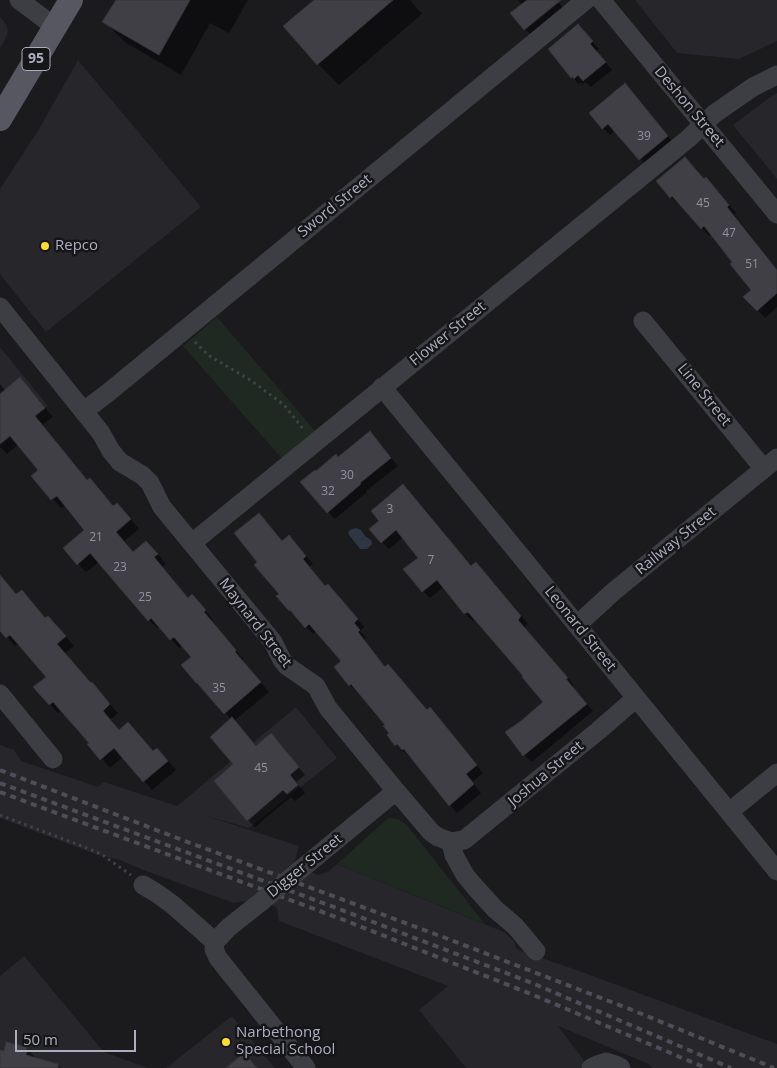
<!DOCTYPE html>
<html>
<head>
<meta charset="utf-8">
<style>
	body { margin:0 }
	#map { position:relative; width:777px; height:1068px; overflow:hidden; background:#1b1a1d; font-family:"Open Sans",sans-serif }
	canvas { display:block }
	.scale { position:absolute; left:15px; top:1030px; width:121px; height:22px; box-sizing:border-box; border:2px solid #acaebe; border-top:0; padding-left:6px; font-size:15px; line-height:18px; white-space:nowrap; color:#acaebe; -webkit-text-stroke:4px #161518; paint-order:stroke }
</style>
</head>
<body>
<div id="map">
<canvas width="777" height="1068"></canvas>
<div class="scale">50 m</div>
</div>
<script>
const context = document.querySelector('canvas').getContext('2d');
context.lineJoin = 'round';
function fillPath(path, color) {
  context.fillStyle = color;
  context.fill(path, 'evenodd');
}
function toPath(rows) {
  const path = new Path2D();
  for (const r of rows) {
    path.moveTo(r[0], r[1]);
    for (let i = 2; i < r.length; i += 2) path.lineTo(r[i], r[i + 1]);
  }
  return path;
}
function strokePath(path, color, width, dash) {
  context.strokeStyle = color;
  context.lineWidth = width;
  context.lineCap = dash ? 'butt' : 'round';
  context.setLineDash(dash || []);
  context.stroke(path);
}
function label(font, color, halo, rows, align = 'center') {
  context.font = font + ' "Open Sans",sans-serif';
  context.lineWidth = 5;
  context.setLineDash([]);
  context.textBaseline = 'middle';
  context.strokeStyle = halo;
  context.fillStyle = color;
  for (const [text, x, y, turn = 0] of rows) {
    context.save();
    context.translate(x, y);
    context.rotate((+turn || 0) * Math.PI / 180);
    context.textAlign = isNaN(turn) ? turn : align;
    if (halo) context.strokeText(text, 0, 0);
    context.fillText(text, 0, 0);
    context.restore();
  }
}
fillPath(toPath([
	[635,0,777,0,777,41,739,59,677,53],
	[0,17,6,24,8,30,6,38,0,48],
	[78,60,201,207,46,332,0,274,0,189,39,129],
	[777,93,777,179,733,125,773,95],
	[0,347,48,406,0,445],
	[296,707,337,758,249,828,203,815,299,846,294,863,317,875,328,872,337,864,504,932,514,941,516,949,571,968,777,1044,777,1068,652,1068,649,1064,558,1026,586,1063,580,1068,466,1068,419,1010,448,986,279,921,277,908,254,895,249,900,234,903,143,870,120,860,98,855,0,818,0,745,14,750,21,761,98,787,104,782,177,806],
	[24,956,104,1052,148,1068,0,1068,0,976],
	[232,1016,275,1068,166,1068]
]), '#27262a');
fillPath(toPath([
	[217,317,317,433,284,461,183,346],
	[388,818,398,819,406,824,485,924,337,864]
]), '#1f2922');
fillPath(toPath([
	[356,528,361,530,365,536,371,540,372,544,367,549,360,549,349,535,348,533,350,530]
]), '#2e3643');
fillPath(toPath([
	[117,0,248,0,229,33,210,23,181,75,125,42,104,21],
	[316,0,410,0,422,14,339,85,318,64],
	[518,0,556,0,565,10,532,36,525,29,522,5],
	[585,33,599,49,596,51,612,70,591,87,585,82,582,85,581,83,579,84,572,77],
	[625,85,632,92,674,144,647,166,616,130,610,135,603,128],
	[685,158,705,180,713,186,736,213,734,214,777,270,777,307,765,318,745,297,753,290,734,262,712,234,709,236,679,203,678,204,671,197],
	[20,379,29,388,53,417,42,425,88,481,90,480,114,507,126,513,139,529,124,541,133,553,155,551,166,564,162,567,189,599,201,605,213,620,212,621,244,660,242,661,269,692,234,721,257,747,278,742,305,775,296,782,305,793,295,801,291,797,255,827,248,820,235,765,231,719,206,691,192,658,182,645,179,648,160,626,157,628,149,620,99,562,86,572,78,564,86,530,65,505,61,508,33,476,40,470,19,444,7,454,0,447,0,384,6,391],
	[377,440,398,466,366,491,367,492,335,519,328,512,316,472,338,458],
	[411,493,472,567,483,570,528,624,524,627,574,685,572,687,593,711,532,762,524,755,507,733,545,702,475,618,473,621,465,614,444,587,430,598,423,591,420,558,403,537,389,549,382,542],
	[282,542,296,544,313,564,309,567,326,587,328,585,335,592,364,627,360,631,366,638,364,640,386,668,427,711,437,716,483,773,472,782,481,793,457,813,450,805,411,756,410,757,404,751,403,752,396,745,387,725,358,691,357,692,350,685,343,661,317,631,313,634,290,610,281,594],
	[0,575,17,595,22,591,46,619,57,626,74,646,65,653,118,713,110,720,119,731,154,752,157,749,176,770,152,790,123,757,110,768,89,744,91,743,62,710,58,713,35,688,47,677,18,643,15,646,0,629],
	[27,1049,38,1060,53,1064,62,1068,0,1068,0,1051,5,1052]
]), '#0007');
const building = toPath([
	[116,0,190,0,159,55,102,22,116,0],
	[314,0,393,0,317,65,283,26,314,0],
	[527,0,561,0,524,30,510,13,527,0],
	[578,24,593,41,590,44,606,62,583,81,578,75,574,79,573,77,571,78,548,49,578,24],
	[625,83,668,136,639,160,608,124,602,129,589,113,625,83],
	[685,157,704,179,706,177,729,205,727,207,777,270,777,293,757,311,743,297,751,290,730,264,732,262,704,226,701,229,672,196,670,198,656,181,685,157],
	[20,377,45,408,35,416,87,480,90,478,113,506,117,503,131,519,116,532,133,552,146,541,158,554,154,557,188,598,192,594,206,610,204,612,236,650,235,652,261,682,224,714,197,683,196,683,181,665,191,657,174,637,170,640,151,618,148,621,90,553,77,565,63,548,84,530,57,496,51,500,31,476,38,470,10,436,0,444,0,394,20,377],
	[370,431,391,458,360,483,361,484,327,513,300,482,315,470,316,471,336,454,338,457,370,431],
	[403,484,471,566,476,562,521,616,518,620,568,678,566,679,587,704,523,756,505,732,521,721,543,702,522,677,523,676,506,656,468,612,464,614,437,580,422,592,403,569,418,558,396,530,381,543,369,529,379,521,371,511,403,484],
	[259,513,282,541,289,535,306,556,303,559,325,586,328,584,358,619,354,623,360,630,358,632,385,667,388,664,427,710,430,707,477,765,466,774,474,784,449,806,404,749,402,750,397,744,395,746,387,735,389,733,383,726,385,725,351,684,349,686,334,667,341,661,309,624,305,628,290,610,289,611,276,596,279,594,254,565,257,562,234,533,259,513],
	[0,575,16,594,22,590,45,618,48,616,66,636,57,644,91,683,92,682,110,704,103,711,119,730,128,722,153,751,157,748,168,761,143,782,114,748,100,760,87,744,89,743,53,702,49,705,33,687,46,677,10,635,6,638,0,631,0,575],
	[232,717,256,746,271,733,299,767,290,775,298,785,287,794,283,790,247,821,214,781,233,764,210,737,232,717],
	[6,1042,27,1047,26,1055,58,1064,58,1068,0,1068,0,1050,4,1051,6,1042],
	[244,1053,257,1068,226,1068,244,1053]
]);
fillPath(building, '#403f45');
strokePath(building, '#353439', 1);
strokePath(toPath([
	[195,342,208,355,252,381,284,405,304,430],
	[0,815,82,846,101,854,131,875]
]), '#41424a', 3, [2.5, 4]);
strokePath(toPath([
	[19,0,55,27],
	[601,0,777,214],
	[0,307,101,433,111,451,120,462,142,475,150,483,162,507,273,642,282,660,287,666,316,686,328,708,396,791,431,832,438,837,451,842,454,855,465,875,475,887,495,909,515,926,536,951],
	[643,321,764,469],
	[382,387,524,560,777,871],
	[84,411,109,392,586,0],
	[192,543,689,138,714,114,753,87,777,75],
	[577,625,613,592,777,458],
	[0,694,53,759],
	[729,812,777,773],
	[451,842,464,840,469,836,598,731,636,698],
	[300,870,396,791],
	[143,885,158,894,173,905,215,942,214,949,218,958,306,1068],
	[215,942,228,928,262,901],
	[591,1068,597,1065,606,1062,616,1065,621,1068]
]), '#3d3d44', 19);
strokePath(toPath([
	[0,119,71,0]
]), '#575762', 24);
strokePath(toPath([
	[0,770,185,841,443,937,632,1010,774,1068],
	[0,783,347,912,532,983,731,1068],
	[0,792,344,920,531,994,706,1068]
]), '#4e4e58', 4, [6, 5]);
strokePath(toPath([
	[262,901,300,870]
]), '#3d3d44', 19);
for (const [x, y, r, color] of [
	[45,246,5,"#ffdb30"],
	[226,1042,5,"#ffdb30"]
]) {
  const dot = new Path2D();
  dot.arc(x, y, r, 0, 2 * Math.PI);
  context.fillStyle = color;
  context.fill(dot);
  strokePath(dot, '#161518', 2);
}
label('12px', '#9192a0', null, [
	["39",644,137],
	["45",703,204],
	["47",729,234],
	["51",752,265],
	["30",347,476],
	["32",328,492],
	["3",390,510],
	["21",96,538],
	["7",431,561],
	["23",120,568],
	["25",145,598],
	["35",219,689],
	["45",261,769]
]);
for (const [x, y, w] of [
	[36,59,28]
]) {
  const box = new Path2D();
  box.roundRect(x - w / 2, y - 11.5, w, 23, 4);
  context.fillStyle = '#161518';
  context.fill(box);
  strokePath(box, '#acaebe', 1);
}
label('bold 14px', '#acaebe', null, [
	["95",36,59]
]);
label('15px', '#acaebe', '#161518', [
	["Deshon Street",689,107,50],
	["Sword Street",335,206,-39],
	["Flower Street",448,334,-39],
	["Line Street",704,395,51],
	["Railway Street",676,541,-39],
	["Maynard Street",255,623,52],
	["Leonard Street",580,629,51],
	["Joshua Street",546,774,-40],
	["Digger Street",305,866,-39]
]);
label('15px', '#acaebe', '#161518', [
	["Repco",55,246],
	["Narbethong",236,1033],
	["Special School",236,1050]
], 'left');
</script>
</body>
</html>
